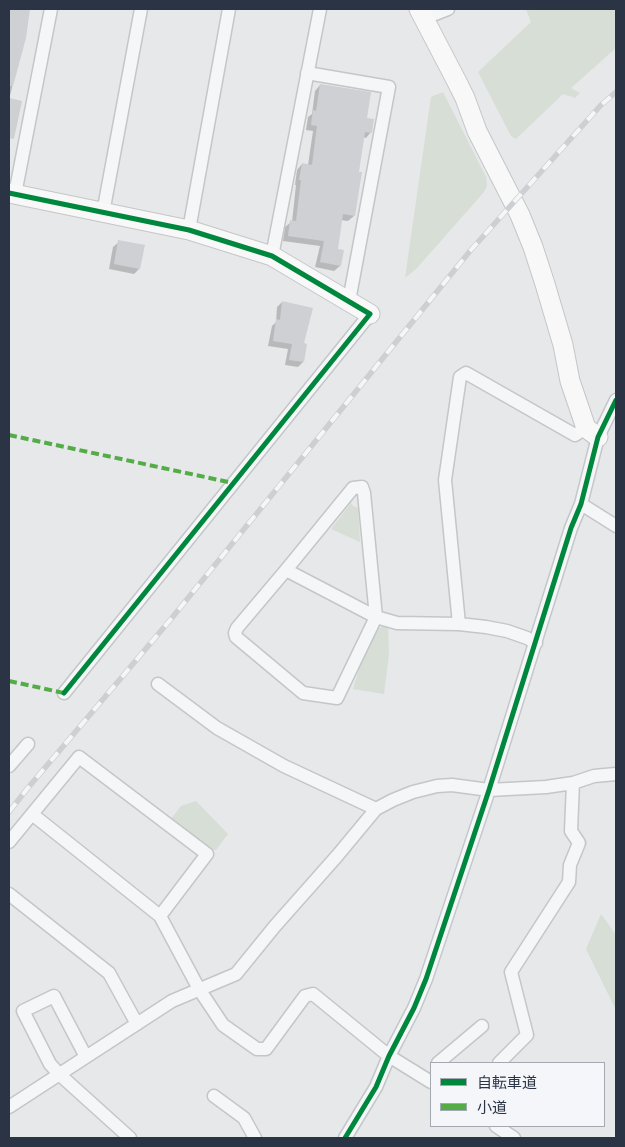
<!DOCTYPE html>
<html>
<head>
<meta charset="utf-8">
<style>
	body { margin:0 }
	#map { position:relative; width:625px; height:1147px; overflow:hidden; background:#e6e8ea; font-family:Inter,"Noto Sans JP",sans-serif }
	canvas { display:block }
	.frame { position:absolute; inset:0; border:10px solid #2b3445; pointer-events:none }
	.legend { position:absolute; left:430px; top:1062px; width:175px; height:65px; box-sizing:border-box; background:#f4f6f9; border:1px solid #a4a8b1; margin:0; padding:6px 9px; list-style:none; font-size:15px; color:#2b3445 }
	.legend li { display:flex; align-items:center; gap:10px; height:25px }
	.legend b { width:25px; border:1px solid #a4a8b1 }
</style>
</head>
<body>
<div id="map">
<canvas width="625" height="1147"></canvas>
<div class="frame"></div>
<ul class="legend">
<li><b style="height:6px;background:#00873e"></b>自転車道</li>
<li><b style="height:6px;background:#54ac47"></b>小道</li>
</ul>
</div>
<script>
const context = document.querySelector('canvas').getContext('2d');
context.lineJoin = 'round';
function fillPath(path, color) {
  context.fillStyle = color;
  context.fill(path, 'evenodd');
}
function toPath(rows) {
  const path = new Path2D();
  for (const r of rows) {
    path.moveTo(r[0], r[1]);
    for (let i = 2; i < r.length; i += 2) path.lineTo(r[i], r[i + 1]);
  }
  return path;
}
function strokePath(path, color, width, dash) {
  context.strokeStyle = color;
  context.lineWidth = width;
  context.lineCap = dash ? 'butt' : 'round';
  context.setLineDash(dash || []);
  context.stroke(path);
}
fillPath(toPath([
	[526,9,616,9,616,48,571,88,580,93,575,98,563,94,516,139,511,136,478,72,531,22],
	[443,92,486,177,487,186,484,192,417,268,405,278,431,97],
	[351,503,353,506,358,508,360,542,331,529],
	[382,627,388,627,389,654,384,694,353,689,359,669,376,629],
	[196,801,228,834,216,850,207,850,170,820,181,806],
	[601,914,616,935,616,1010,586,949]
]), '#d6ded6');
fillPath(toPath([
	[9,9,29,9,25,38,18,63,9,100,21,102,11,126,9,126],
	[320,85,366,119,371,132,366,138,363,137,358,173,354,216,348,221,340,220,336,250,340,266,334,271,315,267,320,246,283,241,285,227,291,222,292,222,296,185,295,185,297,170,302,164,308,165,313,131,306,130,308,117,312,114,315,91],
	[119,242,139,269,134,274,109,269,113,247],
	[282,302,303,344,303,362,298,367,285,365,288,349,268,346,272,326,276,322,277,307]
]), '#0003');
fillPath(toPath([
	[9,9,30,9,26,38,13,86,9,86],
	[320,84,371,92,367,118,374,119,372,133,365,132,359,172,362,172,355,216,343,214,338,249,344,250,341,266,320,262,324,241,288,236,290,220,296,221,301,180,299,180,302,163,312,165,317,126,311,125,313,110,316,111],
	[9,98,22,101,14,139,9,138],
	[118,240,145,245,140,269,114,264],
	[282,301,313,308,304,343,307,344,304,362,289,360,292,344,273,341,276,319,280,320]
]), '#ced0d3');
const street = toPath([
	[425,18,448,9],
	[307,73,389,87,349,301],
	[15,194,51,9],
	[103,213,141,9],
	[189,230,229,9],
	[272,256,320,9],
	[362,487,364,493,376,617,337,698,303,693,236,637,235,633,237,628,286,570,353,488,362,487],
	[581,504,616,526],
	[286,570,376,617,397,623,459,624,486,627,507,631,527,638,536,643],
	[459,624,445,480,460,377,466,373,575,435,586,428],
	[158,684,217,728,284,766,376,809],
	[64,693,370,314],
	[9,766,28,744],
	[32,814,160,916,199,989,223,1025,257,1049,266,1049,305,996,313,994,389,1056,431,1082],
	[9,842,79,757,207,854,160,916],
	[9,894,109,973,137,1024],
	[86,1057,54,996,23,1011,50,1064,59,1074,130,1138],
	[438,1063,482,1026],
	[499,1063,527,1035,511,972,569,882,570,865,579,843,571,831,573,783],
	[214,1096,244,1118,255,1138],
	[9,1107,172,1001,236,974,275,926,337,856,376,809,393,800,413,792,437,786,452,785,489,790,546,787,573,783,594,776,616,774],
	[496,1126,514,1138],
	[345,1138,376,1087,389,1056,414,1008,426,979,489,790,571,528,581,504,598,437,616,400]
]);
const secondary = toPath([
	[419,9,456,80,465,98,477,131,520,215,533,247,545,284,563,345,570,381,586,428,598,437],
	[9,193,189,230,272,256,370,314]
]);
strokePath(street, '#c4c6c8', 15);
strokePath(secondary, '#c4c6c8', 21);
strokePath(street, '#f5f6f7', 12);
strokePath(secondary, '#f8f8f8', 19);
const rail = toPath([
	[9,812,27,789,171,619,470,251,601,105,616,92]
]);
strokePath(rail, '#cecfd2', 5.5);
strokePath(rail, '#f4f6f9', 4, [11]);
strokePath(toPath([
	[9,435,233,483],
	[9,681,64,693]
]), '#54ac47', 4, [8, 4]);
strokePath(toPath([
	[9,193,189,230,272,256,370,314,64,693],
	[345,1138,376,1087,389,1056,414,1008,426,979,489,790,571,528,581,504,598,437,616,400]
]), '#00873e', 5);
</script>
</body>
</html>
